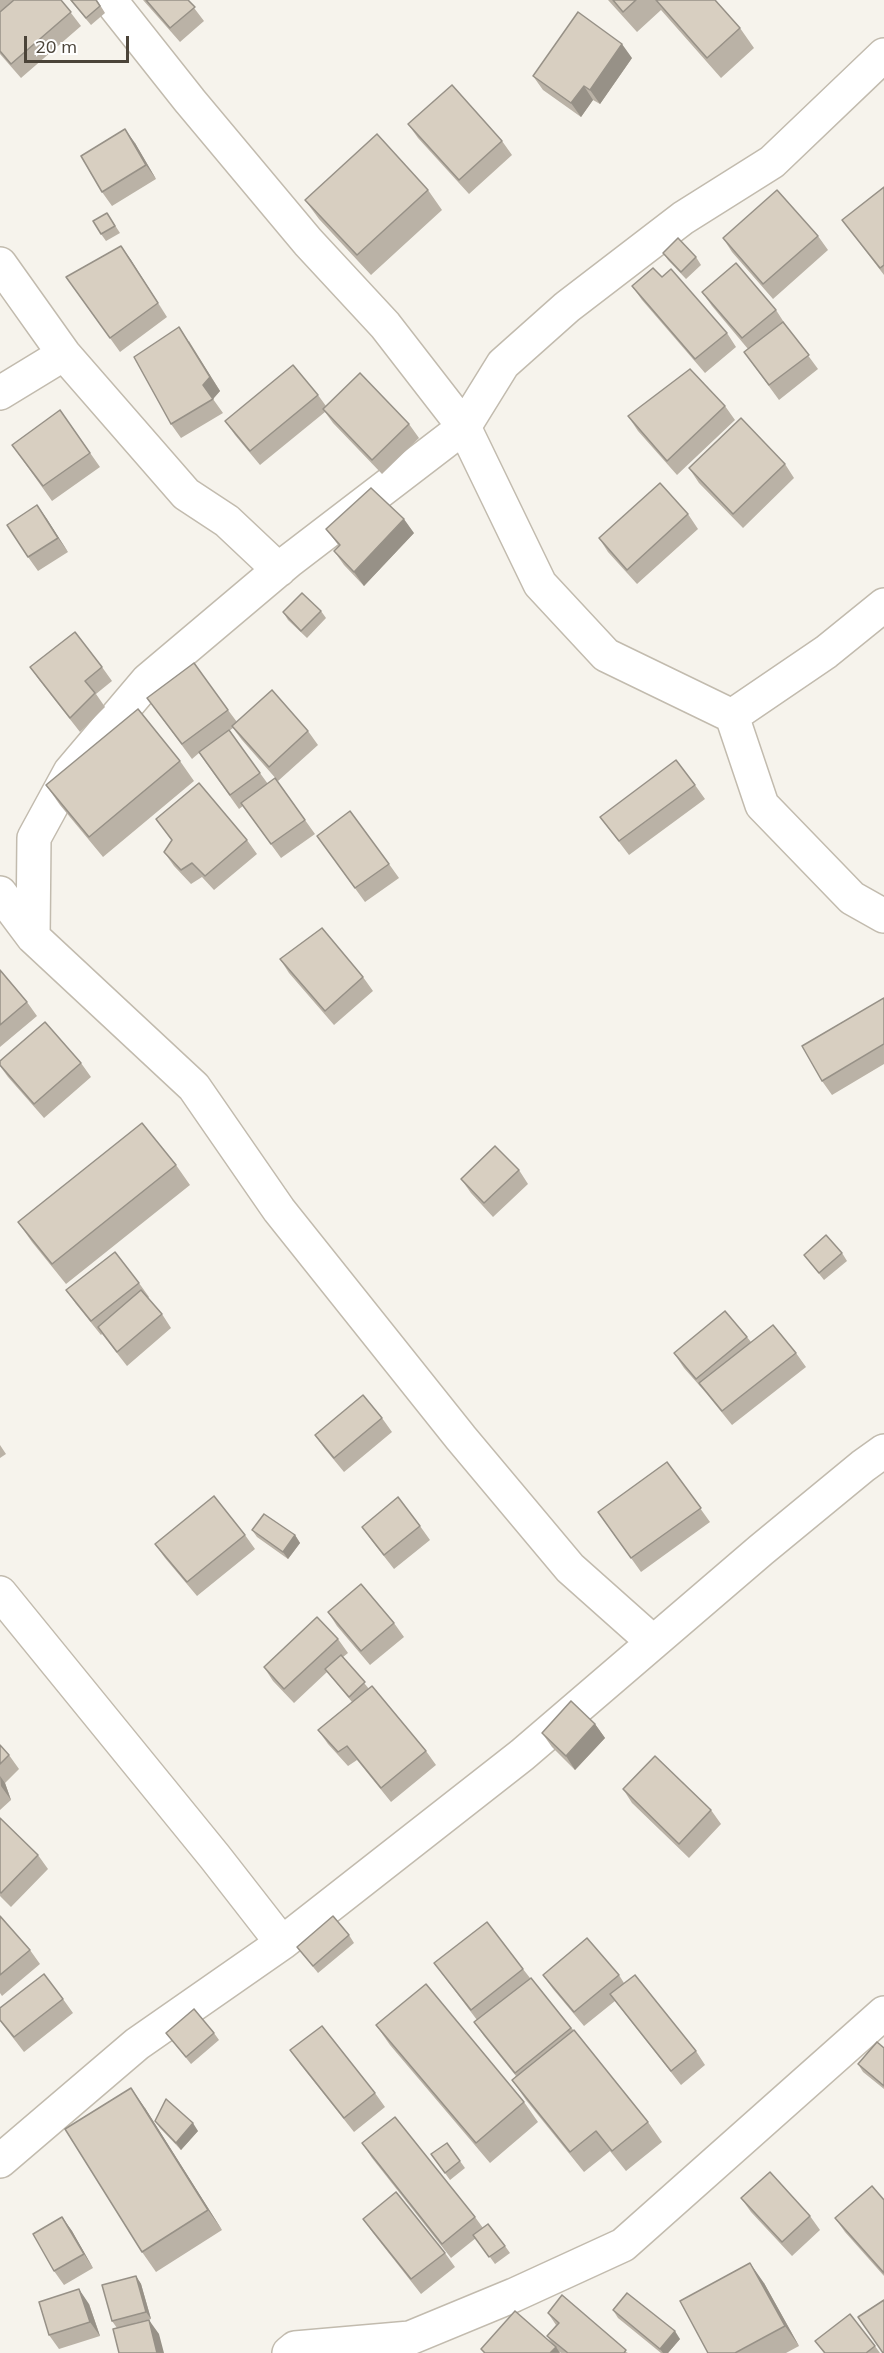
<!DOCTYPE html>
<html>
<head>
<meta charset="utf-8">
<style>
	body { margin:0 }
	#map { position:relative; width:884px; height:2353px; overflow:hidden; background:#f6f3ec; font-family:Mulish,sans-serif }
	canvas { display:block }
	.scale { position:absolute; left:24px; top:36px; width:105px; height:27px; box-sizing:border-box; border:3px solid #4b4439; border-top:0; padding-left:8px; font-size:18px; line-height:21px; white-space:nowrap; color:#4b4439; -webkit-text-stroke:4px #fff; paint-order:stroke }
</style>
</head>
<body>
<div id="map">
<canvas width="884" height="2353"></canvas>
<div class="scale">20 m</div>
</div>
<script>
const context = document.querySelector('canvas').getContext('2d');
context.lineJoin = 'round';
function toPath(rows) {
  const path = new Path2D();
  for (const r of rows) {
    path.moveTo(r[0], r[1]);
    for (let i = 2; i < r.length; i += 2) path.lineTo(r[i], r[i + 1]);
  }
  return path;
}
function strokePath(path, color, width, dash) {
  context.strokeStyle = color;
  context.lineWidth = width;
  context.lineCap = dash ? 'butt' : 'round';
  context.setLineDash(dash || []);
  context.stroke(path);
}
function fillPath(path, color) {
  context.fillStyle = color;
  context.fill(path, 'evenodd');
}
const minor = toPath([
	[110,0,190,101,308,242,385,325,464,427,540,584,606,655,732,716,762,805,852,898,884,916],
	[0,264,64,354,186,494,227,521,279,570],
	[0,393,64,354],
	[732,716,826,652,884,605],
	[0,893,33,937,194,1087,279,1210,461,1438,570,1568,652,1641],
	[33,937,34,838,70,772,148,680,289,561,464,427,503,364,567,307,683,218,772,162,884,55],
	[0,1593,215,1857,282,1943],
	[0,2161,137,2044,282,1943,522,1755,761,1550,863,1466,884,1451],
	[289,2353,295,2348,410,2338,514,2295,623,2245,884,2013]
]);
strokePath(minor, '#c2bbae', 36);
strokePath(minor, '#fff', 33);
fillPath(toPath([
	[0,0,61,0,81,26,21,78,0,54],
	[70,0,97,0,105,13,91,25],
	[143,0,188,0,204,21,180,42],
	[608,0,715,0,740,28,754,48,721,78,661,10,637,32],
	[632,58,600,104,593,100,581,117,543,90,533,76],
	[408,124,502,141,512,155,469,194,418,138],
	[135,143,156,179,112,206,102,192],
	[884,187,884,275,842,220],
	[428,190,442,210,371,275,319,219,305,200],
	[107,213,120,233,106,241,101,234],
	[818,236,828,250,773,299,732,252,723,238],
	[121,246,167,317,120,352,66,277],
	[663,253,696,257,701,265,686,279,668,260],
	[662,277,727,333,736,347,705,373,642,300,632,286],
	[702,292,776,310,785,324,818,369,779,400,744,352,748,349,712,306],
	[189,341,220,391,213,399,223,413,181,438,171,424],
	[318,395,326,406,409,424,419,438,382,474,333,423,325,412,260,465,235,435,225,421],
	[725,406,735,420,677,475,638,431,628,416],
	[60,410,100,467,52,501,12,445],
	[785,464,794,478,743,528,699,483,689,468],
	[37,505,68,552,38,571,28,557],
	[688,514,698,529,637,584,608,552,599,538],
	[326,529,414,533,364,586,344,565,334,551,339,546],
	[321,611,326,618,307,638,288,620,283,612],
	[30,667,102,667,112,681,96,694,105,707,80,732,40,681],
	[147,698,228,710,237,722,308,731,318,745,278,781,242,740,233,728,229,731,268,784,275,778,315,834,281,858,243,806,239,809,199,753,192,759],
	[180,761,194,781,103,857,60,805,46,785],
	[695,785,705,799,629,855,600,817],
	[156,819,247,840,257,854,214,890,202,877,191,884,174,866,164,852,172,841],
	[317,836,389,864,399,878,365,902],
	[280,959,363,977,373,991,334,1025,289,973],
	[0,970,27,1002,37,1016,0,1047],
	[884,998,884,1064,832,1095,822,1081],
	[81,1063,91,1077,44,1118,8,1077,0,1066],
	[176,1165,190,1185,66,1284,32,1242,18,1222],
	[519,1170,528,1184,493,1217,471,1193,461,1179],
	[842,1253,847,1261,824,1280,804,1255],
	[139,1283,149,1297,148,1298,162,1314,171,1328,127,1366,102,1334,101,1335,76,1304,66,1290],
	[747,1337,751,1342,796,1353,806,1367,732,1425,706,1393,684,1368,674,1353],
	[382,1418,392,1432,344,1472,325,1449,315,1435],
	[0,1445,6,1454,0,1458],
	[667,1462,710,1522,641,1572,598,1512],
	[420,1526,430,1540,394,1569,372,1541,362,1527],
	[252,1530,295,1535,300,1543,288,1559,257,1537],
	[245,1535,255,1549,197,1596,165,1558,155,1544],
	[328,1612,394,1623,404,1637,370,1665,337,1626],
	[338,1639,348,1653,343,1657,369,1689,426,1751,436,1765,391,1802,357,1760,348,1766,328,1744,318,1730,352,1702,327,1672,294,1703,273,1681,264,1667],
	[595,1724,605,1738,575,1770,552,1747,542,1733],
	[0,1745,9,1755,19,1769,5,1783,11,1800,0,1810],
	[623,1789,711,1810,721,1824,689,1858,632,1803],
	[0,1818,38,1855,48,1869,11,1907,0,1896],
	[0,1916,30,1950,40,1964,2,1996,0,1993],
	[349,1935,354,1943,318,1973,297,1947],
	[434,1963,523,1969,530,1978,531,1978,648,2122,662,2142,626,2171,610,2151,584,2172,526,2100,512,2080,516,2076,484,2036,474,2022,477,2020],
	[543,1975,619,1975,624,1983,696,2051,705,2065,681,2085,615,2001,584,2026,553,1989],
	[63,1999,73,2013,24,2052,0,2021,0,2008],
	[376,2025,524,2102,538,2122,490,2163,390,2045],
	[166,2033,214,2033,219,2040,191,2064],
	[884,2048,884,2089,863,2072,858,2064],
	[290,2050,375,2093,385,2107,354,2132,300,2064],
	[145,2108,222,2230,156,2272,142,2252],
	[155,2121,198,2131,181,2150,160,2128],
	[362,2143,475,2217,483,2228,505,2246,510,2253,495,2264,476,2238,451,2258,372,2158],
	[447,2143,465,2168,450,2180,431,2154],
	[741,2198,810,2216,820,2230,792,2256,751,2212],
	[884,2200,884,2276,845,2232,835,2218],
	[62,2217,72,2231,93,2268,64,2285,54,2271],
	[363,2219,445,2253,455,2267,421,2294,373,2233],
	[136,2276,141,2284,151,2319,135,2323,159,2334,117,2328,112,2321],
	[764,2283,799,2346,786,2353,708,2353],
	[89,2304,100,2336,59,2349,49,2335],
	[613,2310,680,2339,668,2353,661,2353,618,2318],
	[548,2313,628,2353,561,2353,558,2351,560,2353,484,2353,481,2349,554,2346,547,2336,556,2325],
	[815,2341,875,2346,880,2353,824,2353]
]), '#bab2a6');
fillPath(toPath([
	[622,44,632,58,600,104,590,90],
	[584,86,593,100,581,117,571,103],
	[125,129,135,143,156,179,146,165],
	[121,246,131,260,167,317,158,303],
	[179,327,220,391,213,399,203,385],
	[37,505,47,519,68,552,58,538],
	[404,519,414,533,364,586,354,572],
	[295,1535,300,1543,288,1559,283,1552],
	[595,1724,605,1738,575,1770,566,1756],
	[0,1776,5,1783,11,1800,1,1786],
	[131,2088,145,2108,222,2230,208,2210],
	[193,2123,198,2131,181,2150,176,2143],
	[62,2217,72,2231,93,2268,84,2254],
	[750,2263,764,2283,799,2346,785,2326],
	[136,2276,141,2284,151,2319,146,2312],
	[79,2289,89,2304,100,2336,90,2322],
	[149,2320,159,2334,164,2353,157,2353],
	[675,2331,680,2339,668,2353,663,2353,660,2349],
	[556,2347,560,2353,550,2353]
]), '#979187');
const building = toPath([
	[14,0,61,0,71,12,11,64,0,51,0,12,14,0],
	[71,0,96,0,100,6,86,18,71,0],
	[146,0,188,0,195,7,170,28,146,0],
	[613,0,636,0,623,12,613,0],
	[656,0,715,0,740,28,707,58,656,0],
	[578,12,622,44,590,90,584,86,571,103,533,76,578,12],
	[452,85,502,141,459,180,408,124,452,85],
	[125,129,146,165,102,192,81,156,125,129],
	[377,134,428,190,357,255,305,200,377,134],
	[884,187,884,265,880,268,842,220,884,187],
	[777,190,818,236,763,284,723,238,777,190],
	[107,213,115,226,101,234,93,221,107,213],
	[678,238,696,257,681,272,663,253,678,238],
	[121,246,158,303,110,338,66,277,121,246],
	[736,263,776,310,742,338,702,292,736,263],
	[653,268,662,277,671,269,727,333,695,359,632,286,653,268],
	[783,322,809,355,769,385,744,352,783,322],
	[179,327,210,377,203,385,213,399,171,424,134,357,179,327],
	[293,365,318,395,250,451,225,421,293,365],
	[690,369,725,406,667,461,628,416,690,369],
	[360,373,409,424,372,460,323,409,360,373],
	[60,410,90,453,43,486,12,445,60,410],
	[741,418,785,464,733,514,689,468,741,418],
	[660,483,688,514,627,570,599,538,660,483],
	[371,488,404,519,354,572,334,551,340,545,326,529,371,488],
	[37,505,58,538,28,557,7,525,37,505],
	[302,593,321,611,301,631,283,612,302,593],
	[75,632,102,667,85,681,95,693,70,718,30,667,75,632],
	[194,663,228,710,182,744,147,698,194,663],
	[272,690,308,731,269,767,232,726,272,690],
	[138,709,180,761,89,837,46,785,138,709],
	[229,730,260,773,230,795,199,752,229,730],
	[676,760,695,785,619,841,600,817,676,760],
	[275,778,305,820,271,844,241,803,275,778],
	[199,783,247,840,205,876,192,863,181,870,164,852,172,840,156,819,199,783],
	[350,811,389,864,355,888,317,836,350,811],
	[322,928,363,977,325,1011,280,959,322,928],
	[0,970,27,1002,0,1025,0,970],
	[884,998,884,1044,822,1081,802,1046,884,998],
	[45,1022,81,1063,34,1104,0,1065,0,1061,45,1022],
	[142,1123,176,1165,52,1264,18,1222,142,1123],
	[495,1146,519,1170,484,1203,461,1179,495,1146],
	[826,1235,842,1253,819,1273,804,1255,826,1235],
	[115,1252,139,1283,91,1321,66,1290,115,1252],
	[141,1290,162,1314,117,1352,98,1327,141,1290],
	[725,1311,747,1337,696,1379,674,1353,725,1311],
	[773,1325,796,1353,722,1411,699,1383,773,1325],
	[363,1395,382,1418,334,1458,315,1435,363,1395],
	[667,1462,701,1508,631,1558,598,1512,667,1462],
	[214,1496,245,1535,187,1582,155,1544,214,1496],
	[398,1497,420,1526,384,1555,362,1527,398,1497],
	[264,1514,295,1535,283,1552,252,1530,264,1514],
	[361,1584,394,1623,361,1651,328,1612,361,1584],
	[317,1617,338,1639,284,1689,264,1667,317,1617],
	[341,1655,365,1682,349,1697,325,1669,341,1655],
	[372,1686,426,1751,381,1788,347,1746,338,1752,318,1730,372,1686],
	[571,1701,595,1724,566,1756,542,1733,571,1701],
	[0,1745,9,1755,0,1764,0,1745],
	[655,1756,711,1810,679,1844,623,1789,655,1756],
	[0,1818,38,1855,1,1893,0,1892,0,1818],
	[0,1916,30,1950,0,1975,0,1916],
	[333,1916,349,1935,313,1966,297,1947,333,1916],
	[487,1922,523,1969,471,2010,434,1963,487,1922],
	[587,1938,619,1975,574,2012,543,1975,587,1938],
	[44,1974,63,1999,14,2037,0,2020,0,2008,44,1974],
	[635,1975,696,2051,671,2071,610,1994,635,1975],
	[531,1978,571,2028,515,2073,474,2022,531,1978],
	[426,1984,524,2102,476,2143,376,2025,426,1984],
	[194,2009,214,2033,186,2057,166,2033,194,2009],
	[322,2026,375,2093,344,2118,290,2050,322,2026],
	[574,2030,648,2122,612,2151,596,2131,570,2152,512,2080,574,2030],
	[877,2042,884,2048,884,2086,858,2064,877,2042],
	[131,2088,208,2210,142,2252,65,2129,131,2088],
	[166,2099,193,2123,176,2143,155,2121,166,2099],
	[395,2117,475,2217,442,2244,362,2143,395,2117],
	[447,2143,460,2161,445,2173,431,2154,447,2143],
	[770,2172,810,2216,782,2242,741,2198,770,2172],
	[872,2186,884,2200,884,2273,835,2218,872,2186],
	[396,2192,445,2253,411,2279,363,2219,396,2192],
	[62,2217,84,2254,54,2271,33,2234,62,2217],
	[488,2224,505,2246,489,2257,473,2235,488,2224],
	[750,2263,785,2326,735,2353,708,2353,680,2301,750,2263],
	[136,2276,146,2312,112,2321,102,2285,136,2276],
	[79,2289,90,2322,49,2335,39,2302,79,2289],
	[627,2293,675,2331,660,2349,613,2310,627,2293],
	[562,2295,626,2350,624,2353,568,2353,547,2336,559,2323,548,2313,562,2295],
	[884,2300,884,2353,883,2353,858,2317,884,2300],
	[515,2311,556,2347,550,2353,485,2353,481,2349,515,2311],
	[850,2314,875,2346,866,2353,825,2353,815,2341,850,2314],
	[149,2320,157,2353,119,2353,113,2329,149,2320]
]);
fillPath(building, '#d8cfc1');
strokePath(building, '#979187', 1.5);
</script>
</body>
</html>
